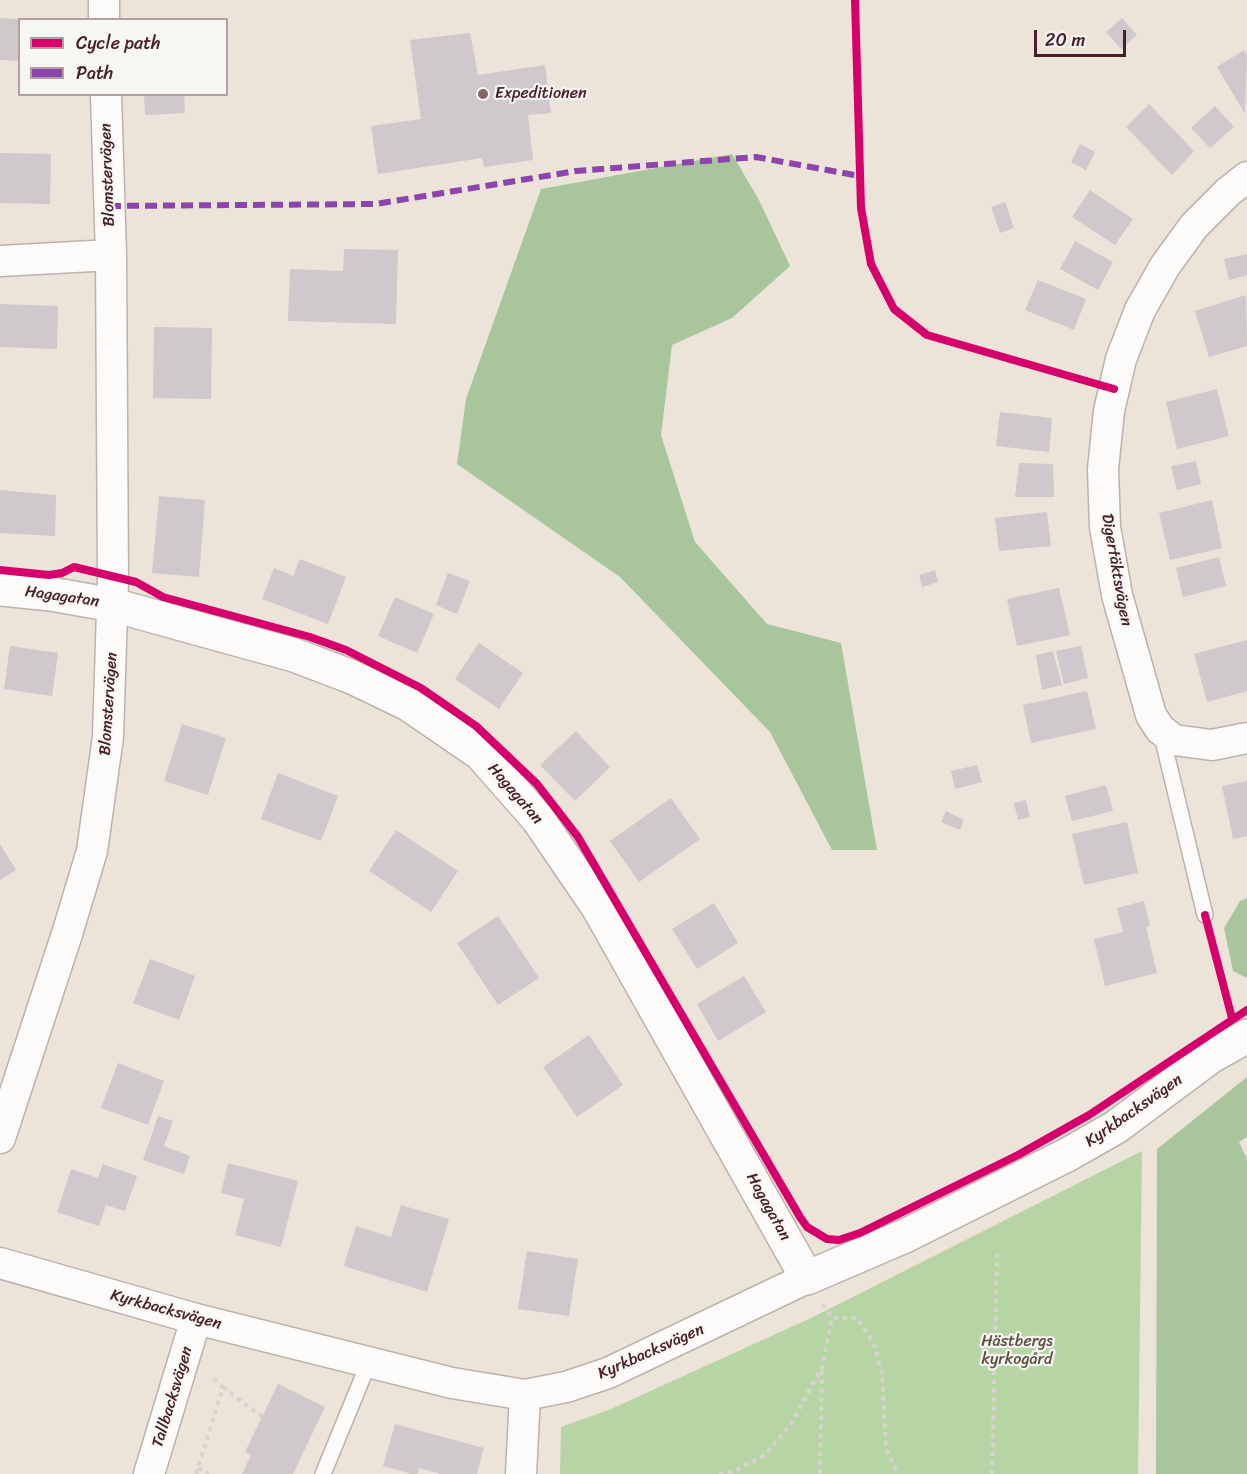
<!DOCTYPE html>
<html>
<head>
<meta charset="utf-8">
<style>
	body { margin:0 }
	#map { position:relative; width:1247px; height:1474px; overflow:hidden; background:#ece4d8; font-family:Sriracha,sans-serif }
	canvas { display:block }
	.legend { position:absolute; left:18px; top:18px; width:210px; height:78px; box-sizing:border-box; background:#f6f6f2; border:2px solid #b1a0a2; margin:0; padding:8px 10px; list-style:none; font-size:18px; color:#4a1f2b }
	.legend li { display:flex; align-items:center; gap:12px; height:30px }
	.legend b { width:30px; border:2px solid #b1a0a2 }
	.scale { position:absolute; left:1034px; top:30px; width:92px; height:27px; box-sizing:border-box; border:3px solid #4a1f2b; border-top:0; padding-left:8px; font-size:18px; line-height:21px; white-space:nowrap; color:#4a1f2b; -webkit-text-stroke:4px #f6f6f2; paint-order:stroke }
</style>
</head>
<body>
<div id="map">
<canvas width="1247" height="1474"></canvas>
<ul class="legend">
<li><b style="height:8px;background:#d6006c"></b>Cycle path</li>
<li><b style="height:8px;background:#8e44ad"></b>Path</li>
</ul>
<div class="scale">20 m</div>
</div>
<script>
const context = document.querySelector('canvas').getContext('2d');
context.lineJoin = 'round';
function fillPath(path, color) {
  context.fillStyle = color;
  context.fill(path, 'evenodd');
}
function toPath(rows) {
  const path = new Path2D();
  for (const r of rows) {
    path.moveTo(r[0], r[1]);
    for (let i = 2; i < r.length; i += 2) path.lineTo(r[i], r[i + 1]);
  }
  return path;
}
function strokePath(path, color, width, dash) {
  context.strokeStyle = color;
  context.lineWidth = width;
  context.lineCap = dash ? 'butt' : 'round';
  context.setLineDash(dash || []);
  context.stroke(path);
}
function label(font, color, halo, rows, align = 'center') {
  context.font = font + ' Sriracha,sans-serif';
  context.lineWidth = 4.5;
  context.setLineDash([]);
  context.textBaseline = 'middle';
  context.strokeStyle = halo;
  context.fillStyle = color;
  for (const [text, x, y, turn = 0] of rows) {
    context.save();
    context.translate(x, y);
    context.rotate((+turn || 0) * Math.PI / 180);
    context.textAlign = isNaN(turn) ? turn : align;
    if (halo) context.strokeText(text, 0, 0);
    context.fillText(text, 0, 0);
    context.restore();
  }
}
fillPath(toPath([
	[1142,1151,1138,1474,560,1474,561,1427,611,1409,811,1318]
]), '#b7d4a4');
fillPath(toPath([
	[732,154,759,200,790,266,732,318,672,345,661,435,695,542,767,624,841,643,877,850,832,850,770,732,620,577,457,464,466,399,541,189],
	[1247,898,1247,978,1233,971,1224,928,1240,901],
	[1247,1077,1247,1137,1239,1142,1247,1159,1247,1474,1156,1474,1157,1149]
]), '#a8c59c');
fillPath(toPath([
	[0,18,20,19,20,61,0,60],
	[1122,18,1137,35,1121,49,1106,32],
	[470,33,478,75,545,65,551,113,528,115,533,160,484,167,482,158,378,174,371,126,421,119,410,40],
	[1244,50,1247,55,1245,114,1217,67],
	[144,94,184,94,185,113,145,115],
	[1149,104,1194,151,1172,175,1126,127],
	[1215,106,1234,127,1210,148,1191,128],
	[1080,144,1095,152,1086,170,1071,162],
	[0,153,51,154,50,204,0,203],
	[1090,190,1133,219,1115,245,1072,217],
	[1005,202,1014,228,1000,233,991,207],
	[1075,241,1113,262,1098,290,1060,269],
	[344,249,398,250,396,324,288,321,290,269,343,271],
	[1247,254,1247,275,1229,280,1224,259],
	[1038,280,1086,299,1074,330,1025,310],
	[1246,295,1247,346,1209,357,1195,311],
	[0,304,58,306,57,349,0,347],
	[154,327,212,328,211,399,153,398],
	[1217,389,1229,436,1177,449,1166,402],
	[1000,412,1052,418,1049,452,996,446],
	[1196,461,1201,484,1177,490,1171,466],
	[1019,463,1053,464,1054,497,1015,497],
	[0,490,56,495,55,536,0,533],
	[159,496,205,500,199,577,152,573],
	[1212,500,1222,548,1170,560,1159,513],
	[1047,512,1051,546,999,551,995,518],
	[1219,557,1226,586,1183,597,1176,568],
	[300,559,346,577,328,624,262,599,274,568,293,576],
	[935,570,938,582,922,587,919,575],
	[448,573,470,581,457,614,436,605],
	[1059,588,1070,635,1017,646,1007,599],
	[395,597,434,614,417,653,378,636],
	[1247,640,1247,691,1207,702,1194,654],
	[479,643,523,673,499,709,455,679],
	[10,646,58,653,52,696,4,689],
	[1081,646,1088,678,1064,684,1056,651],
	[1053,651,1062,685,1042,690,1036,655],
	[1087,691,1096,729,1031,743,1023,705],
	[182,724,226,738,208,795,164,781],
	[576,731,610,767,575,801,540,765],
	[977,765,982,782,955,789,951,771],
	[278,773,338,796,321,841,261,819],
	[1247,781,1247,836,1233,839,1222,786],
	[1106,785,1113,811,1072,821,1065,796],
	[671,798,700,839,639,882,610,841],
	[1026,800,1030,817,1018,820,1014,803],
	[946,811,964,820,960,830,941,822],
	[1127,822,1138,873,1084,885,1072,834],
	[396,830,458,871,431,912,369,871],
	[0,844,16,870,0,880],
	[1144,901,1150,926,1146,927,1157,973,1105,986,1094,939,1123,932,1117,908],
	[714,903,738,943,697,969,672,929],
	[498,916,539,978,498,1005,457,943],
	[150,959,195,976,179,1020,133,1003],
	[744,976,766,1012,718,1041,697,1004],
	[589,1035,623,1085,577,1117,543,1067],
	[118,1063,164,1081,148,1125,101,1108],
	[158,1116,173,1121,164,1146,190,1156,184,1174,143,1160],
	[228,1163,298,1181,281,1247,235,1235,244,1199,221,1193],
	[103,1164,137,1176,125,1211,106,1205,99,1226,57,1212,71,1169,98,1178],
	[401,1205,449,1219,427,1292,344,1266,356,1226,391,1237],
	[527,1251,578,1259,569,1316,518,1309],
	[278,1384,325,1407,293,1474,242,1474,251,1455,245,1452],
	[395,1424,484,1448,477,1474,441,1474,419,1468,418,1474,412,1474,383,1466]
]), '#cfc8cc');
const lane = toPath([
	[1161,732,1205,915],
	[323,1474,369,1362]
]);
const street = toPath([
	[104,0,104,20],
	[1247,177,1228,192,1194,226,1165,266,1140,310,1121,359,1109,411,1103,469,1105,527,1117,595,1151,715,1160,729,1174,740,1212,745,1247,738],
	[0,261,111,255],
	[0,1138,67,934,92,851,108,737,113,579,111,255,106,94],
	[0,1263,196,1319,452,1383,525,1395,566,1387,608,1373,807,1278],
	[149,1474,196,1319],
	[521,1474,525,1395]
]);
const secondary = toPath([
	[0,589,51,594,113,605,294,655,352,677,408,704,481,754,538,819,598,907,807,1278,907,1235,1067,1155,1116,1127,1210,1057,1247,1036]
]);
strokePath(lane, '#bcb2ad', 18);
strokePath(street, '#bcb2ad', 33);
strokePath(secondary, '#bcb2ad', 36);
strokePath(toPath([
	[823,1304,832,1318],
	[223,1387,262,1417],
	[198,1468,209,1474],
	[196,1474,223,1387,211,1377],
	[719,1474,732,1472,765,1455,791,1424,822,1367,832,1318,857,1318,874,1344,882,1373,886,1449,898,1474],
	[820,1474,822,1368],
	[992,1474,997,1254]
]), '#d8d3d1', 4, [4.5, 4.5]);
strokePath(lane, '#fcfbf9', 15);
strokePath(street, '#fcfbf9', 30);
strokePath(secondary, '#fcfbf9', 33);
strokePath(toPath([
	[109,206,376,204,576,171,756,157,860,176]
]), '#8e44ad', 6, [12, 6]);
strokePath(toPath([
	[855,0,861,208,871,264,894,309,927,335,1114,389],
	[0,570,49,575,62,573,74,567,136,582,163,597,310,637,346,650,421,688,476,726,537,784,578,837,800,1217,807,1227,827,1239,839,1240,860,1233,1018,1155,1089,1115,1247,1010],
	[1205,915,1232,1018]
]), '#d6006c', 8);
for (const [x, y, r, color] of [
	[483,94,6,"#836468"]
]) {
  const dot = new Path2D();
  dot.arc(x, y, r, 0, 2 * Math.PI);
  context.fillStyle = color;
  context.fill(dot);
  strokePath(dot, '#f6f6f2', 2);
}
label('16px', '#4a1f2b', '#f6f6f2', [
	["Expeditionen",495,94]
], 'left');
label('16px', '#4a1f2b', '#f6f6f2', [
	["Blomstervägen",108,175,-92],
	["Digertäktsvägen",1116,570,80],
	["Hagagatan",62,597,8],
	["Blomstervägen",109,704,-86],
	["Hagagatan",515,794,49],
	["Kyrkbacksvägen",1134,1111,-35],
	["Hagagatan",768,1207,61],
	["Kyrkbacksvägen",166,1310,15],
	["Kyrkbacksvägen",651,1352,-24],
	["Tallbacksvägen",173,1397,-73]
]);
label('16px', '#5e5143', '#f6f6f2', [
	["Hästbergs",1017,1342],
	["kyrkogård",1017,1360]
]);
</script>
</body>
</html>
